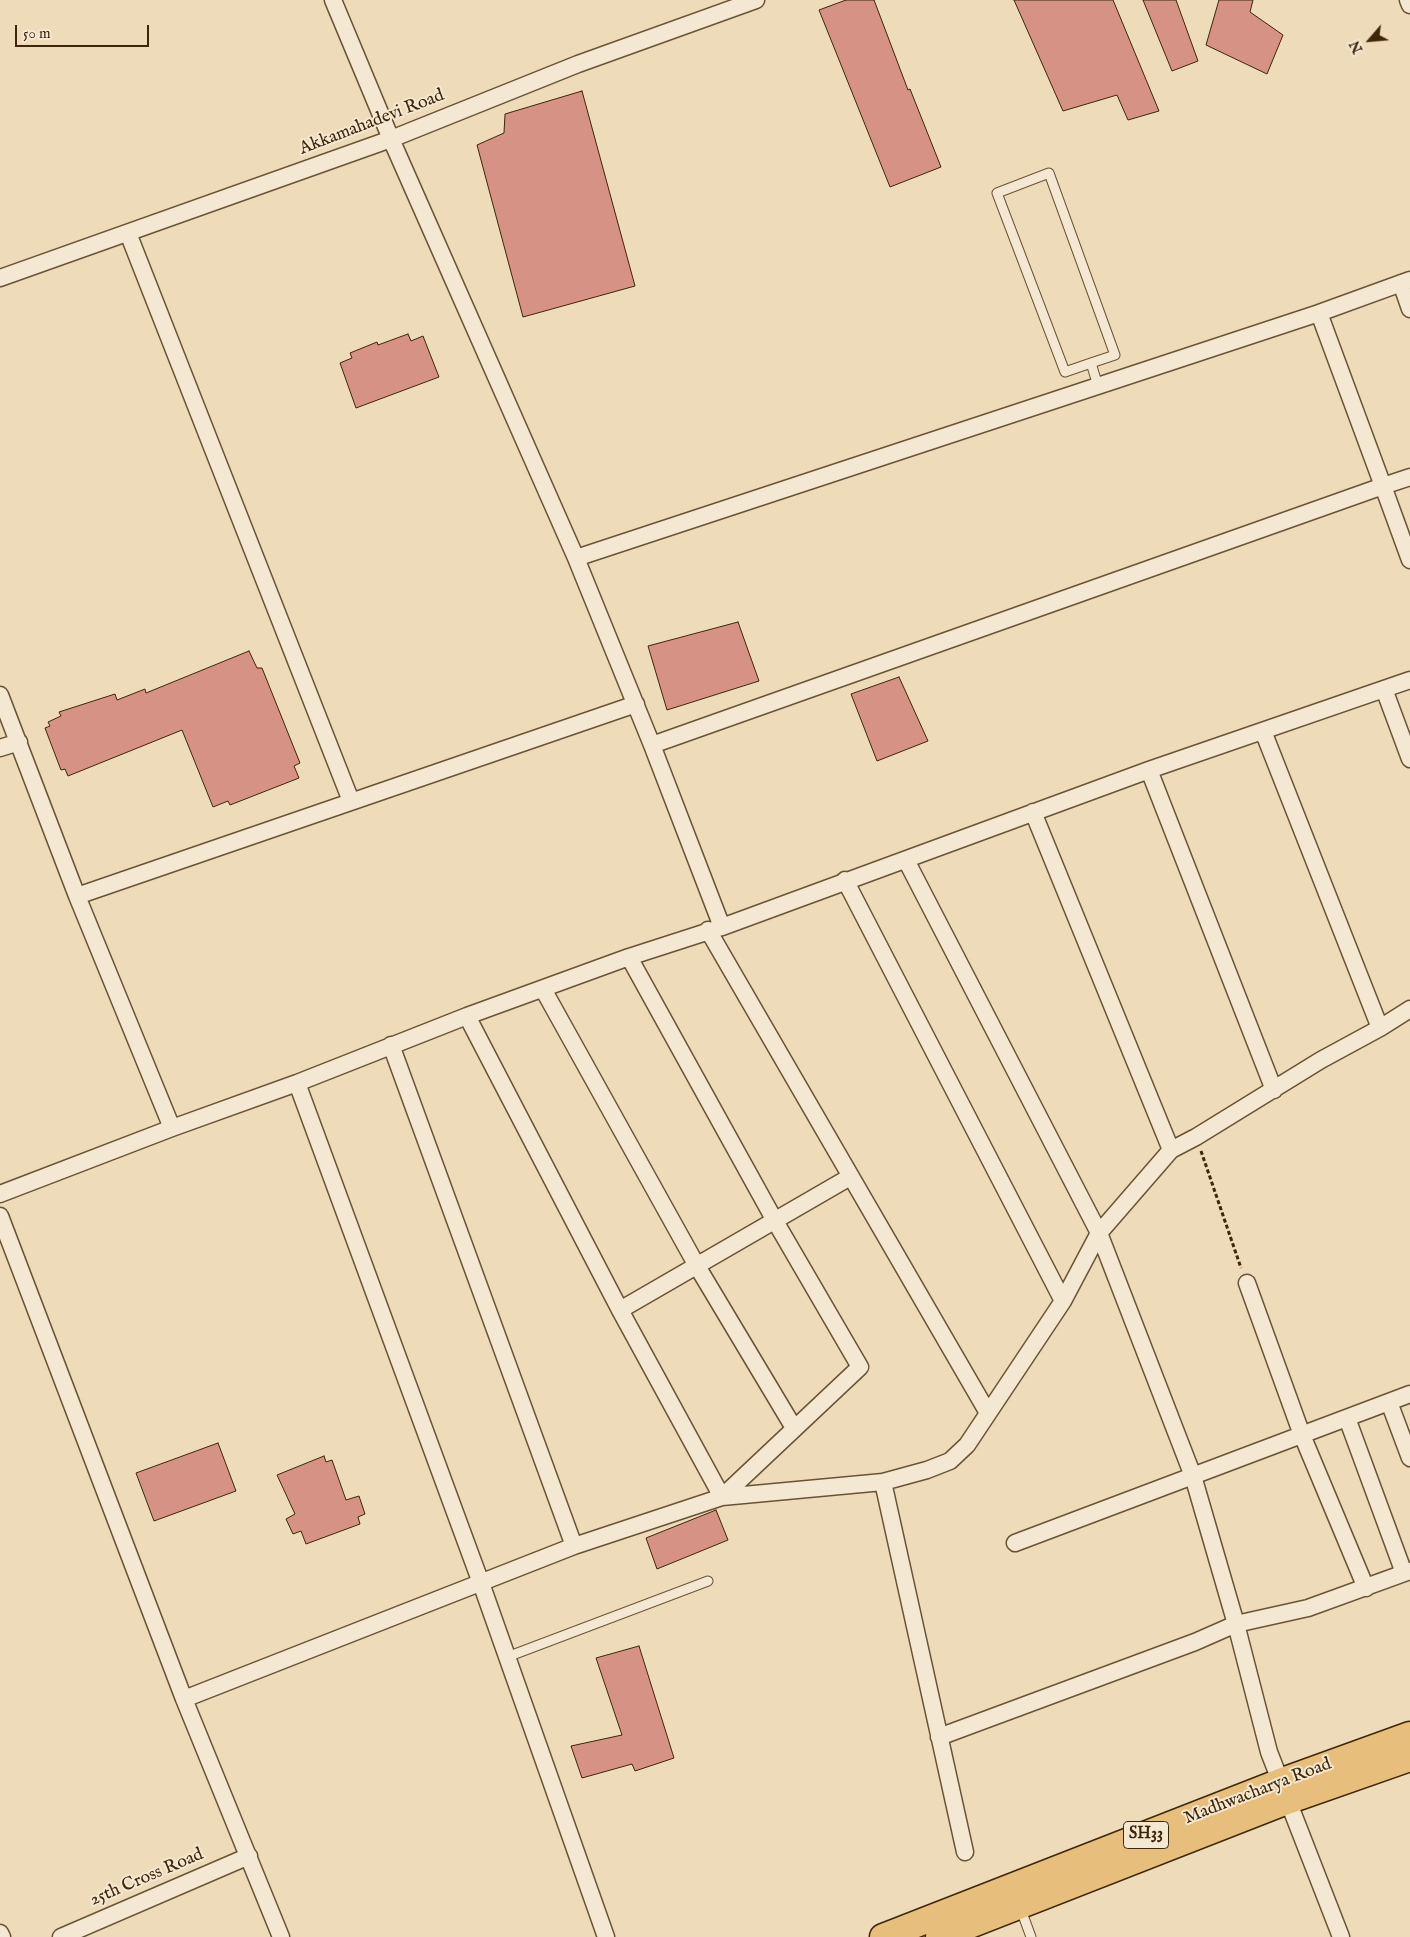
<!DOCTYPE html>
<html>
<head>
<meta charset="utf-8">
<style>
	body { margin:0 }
	#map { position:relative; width:1410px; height:1937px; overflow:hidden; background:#eedbb9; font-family:"IM FELL English",serif }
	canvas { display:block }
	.north { position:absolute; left:1345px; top:15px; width:50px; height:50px; -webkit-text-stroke:4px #f4e8d2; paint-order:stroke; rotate:243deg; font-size:14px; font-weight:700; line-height:20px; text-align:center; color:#3d2609 }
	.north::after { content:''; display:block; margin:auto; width:18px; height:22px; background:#3d2609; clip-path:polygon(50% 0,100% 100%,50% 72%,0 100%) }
	.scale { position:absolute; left:15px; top:25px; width:134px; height:22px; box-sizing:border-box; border:2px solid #3d2609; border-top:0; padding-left:6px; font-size:15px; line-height:18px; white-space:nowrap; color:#3d2609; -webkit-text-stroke:4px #f4e8d2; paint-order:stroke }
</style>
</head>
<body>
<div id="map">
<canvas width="1410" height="1937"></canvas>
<div class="north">N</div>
<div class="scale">50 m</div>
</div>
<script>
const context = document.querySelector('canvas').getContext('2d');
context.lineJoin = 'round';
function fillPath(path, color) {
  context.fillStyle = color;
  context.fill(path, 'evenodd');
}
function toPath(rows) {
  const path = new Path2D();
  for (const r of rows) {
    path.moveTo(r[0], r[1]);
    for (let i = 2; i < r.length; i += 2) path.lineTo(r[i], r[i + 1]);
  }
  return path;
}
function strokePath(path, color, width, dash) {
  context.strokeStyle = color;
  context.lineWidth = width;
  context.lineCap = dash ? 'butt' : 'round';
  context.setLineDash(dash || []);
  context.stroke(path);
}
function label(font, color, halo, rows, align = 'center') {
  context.font = font + ' "IM FELL English",serif';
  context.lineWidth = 4;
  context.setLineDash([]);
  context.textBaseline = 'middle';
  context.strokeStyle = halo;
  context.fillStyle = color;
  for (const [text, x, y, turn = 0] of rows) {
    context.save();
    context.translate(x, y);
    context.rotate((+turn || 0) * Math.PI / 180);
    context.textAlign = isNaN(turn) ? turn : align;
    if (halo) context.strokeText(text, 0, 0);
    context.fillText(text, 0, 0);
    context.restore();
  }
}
const building = toPath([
	[846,0,874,0,908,90,910,89,941,167,890,187,819,10,846,0],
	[1014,0,1113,0,1159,111,1128,120,1117,95,1063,111,1014,0],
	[1143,0,1176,0,1198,61,1172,71,1143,0],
	[1219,0,1253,0,1250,12,1283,35,1267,74,1206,45,1219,0],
	[582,91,635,286,523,317,477,145,504,133,505,114,582,91],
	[408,334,411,341,423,336,439,377,356,408,340,363,352,358,350,353,377,342,378,345,408,334],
	[738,622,759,681,667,710,648,646,738,622],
	[249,651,257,668,262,668,300,763,294,766,299,778,230,805,228,801,213,807,182,730,68,776,65,769,61,770,45,728,50,726,48,722,61,716,59,712,115,694,117,700,145,689,146,693,249,651],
	[899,677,928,741,877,761,851,694,899,677],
	[218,1443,236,1491,154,1521,136,1473,218,1443],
	[324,1456,326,1462,332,1460,346,1500,359,1496,365,1514,358,1517,360,1524,306,1544,301,1531,293,1534,286,1519,295,1514,277,1475,324,1456],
	[716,1510,728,1540,657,1569,646,1538,716,1510],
	[639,1646,674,1758,635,1771,632,1764,582,1778,571,1746,622,1735,596,1658,639,1646]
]);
fillPath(building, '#d59285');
strokePath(building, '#3d2609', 1);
const service = toPath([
	[1091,363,1115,355,1049,173,997,193,1065,372,1091,363,1098,386],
	[507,1657,708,1581],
	[1020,1907,1031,1937]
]);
const minor = toPath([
	[333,0,391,139,576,558,652,745,722,927],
	[1408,0,1410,5],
	[128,233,351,801],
	[0,278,391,139,578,64,756,0],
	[1401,283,1410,309],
	[1319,313,1383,486,1410,477],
	[576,558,1319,313,1410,280],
	[1384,689,1410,759],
	[0,695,77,896,172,1128],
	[1263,731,1380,1028],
	[652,745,1383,486,1410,560],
	[0,748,19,742],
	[1149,770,1274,1090],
	[1033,812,1171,1150],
	[906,860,1099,1233,1193,1476,1236,1624,1269,1752,1341,1937],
	[845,880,1063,1301],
	[77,896,636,704],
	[708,930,988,1413],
	[629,957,775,1221,860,1367,722,1497],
	[543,989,697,1266,794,1428],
	[467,1016,620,1310,722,1497],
	[391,1045,574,1546],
	[297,1083,481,1583,606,1937],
	[0,1194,172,1128,297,1083,467,1016,629,957,722,927,1149,770,1410,680],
	[0,1216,184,1699,281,1937],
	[1247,1283,1302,1435,1366,1588],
	[620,1310,850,1177],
	[1389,1402,1410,1458],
	[1347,1418,1404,1573],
	[883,1482,965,1852],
	[1015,1543,1410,1394],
	[184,1699,574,1546,722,1497,883,1482,927,1470,950,1461,967,1445,1063,1301,1099,1233,1171,1150,1196,1137,1321,1060,1380,1028,1410,1009],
	[939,1737,1195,1642,1236,1624,1308,1608,1410,1571],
	[0,1933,2,1937],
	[61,1937,249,1856]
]);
const primary = toPath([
	[883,1937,1280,1782,1410,1735],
	[939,1937,1287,1801,1410,1758]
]);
strokePath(service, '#695335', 11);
strokePath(minor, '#695335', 19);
strokePath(primary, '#3d2609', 29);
strokePath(toPath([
	[1201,1151,1241,1268]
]), '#3d2609', 3, [4, 2.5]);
strokePath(service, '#f4e8d2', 9);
strokePath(minor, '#f4e8d2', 16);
strokePath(primary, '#e7be7c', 26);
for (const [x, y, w] of [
	[1146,1835,45]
]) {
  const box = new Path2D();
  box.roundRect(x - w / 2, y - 13.5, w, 27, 4);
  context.fillStyle = '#f4e8d2';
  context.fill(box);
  strokePath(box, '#3d2609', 1);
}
label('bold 16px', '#3d2609', null, [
	["SH33",1146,1835]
]);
label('18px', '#3d2609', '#f4e8d2', [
	["Akkamahadevi Road",372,123,-21],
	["Madhwacharya Road",1258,1792,-21],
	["25th Cross Road",147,1878,-23]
]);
</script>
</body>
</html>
